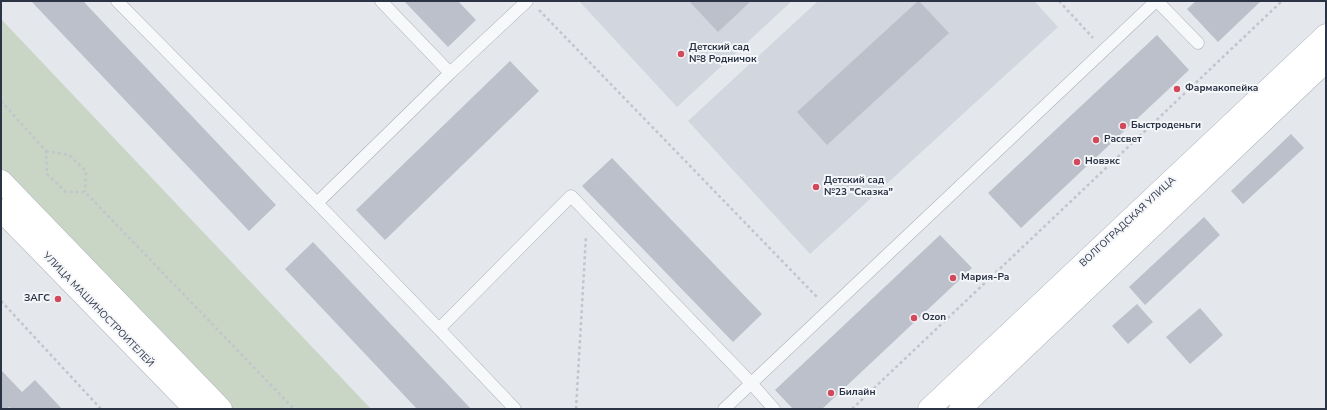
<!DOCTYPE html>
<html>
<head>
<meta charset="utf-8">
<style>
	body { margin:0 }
	#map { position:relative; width:1327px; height:410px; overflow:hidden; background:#e4e7ec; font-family:"Nunito Sans",sans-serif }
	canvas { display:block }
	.frame { position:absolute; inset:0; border:2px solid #2b3445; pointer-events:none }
</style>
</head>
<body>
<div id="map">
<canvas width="1327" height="410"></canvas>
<div class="frame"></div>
</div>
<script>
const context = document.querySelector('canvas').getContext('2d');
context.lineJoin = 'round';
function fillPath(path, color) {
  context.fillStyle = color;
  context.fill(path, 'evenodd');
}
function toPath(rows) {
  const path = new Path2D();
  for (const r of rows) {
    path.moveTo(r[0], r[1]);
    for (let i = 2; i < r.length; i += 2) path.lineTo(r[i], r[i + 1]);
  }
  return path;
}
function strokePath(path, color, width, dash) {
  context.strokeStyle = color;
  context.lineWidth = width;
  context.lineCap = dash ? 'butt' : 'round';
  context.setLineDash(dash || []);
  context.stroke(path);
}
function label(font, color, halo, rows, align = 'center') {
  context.font = font + ' "Nunito Sans",sans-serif';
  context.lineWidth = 4;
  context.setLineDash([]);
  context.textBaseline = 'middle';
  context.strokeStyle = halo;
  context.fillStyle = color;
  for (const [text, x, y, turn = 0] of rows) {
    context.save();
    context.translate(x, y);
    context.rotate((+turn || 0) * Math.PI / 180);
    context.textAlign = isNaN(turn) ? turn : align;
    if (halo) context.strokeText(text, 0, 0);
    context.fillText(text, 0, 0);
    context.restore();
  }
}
fillPath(toPath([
	[579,1,792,1,677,107],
	[818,1,1034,1,1058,27,810,254,688,121]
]), '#d2d6de');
fillPath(toPath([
	[1,19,371,409,223,409,1,175]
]), '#c9d6c5');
fillPath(toPath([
	[31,1,83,1,276,205,249,231],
	[404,1,458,1,476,20,448,47],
	[689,1,751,1,718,32],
	[918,1,919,1,949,33,827,145,797,112],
	[1196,1,1261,1,1218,42,1187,9],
	[1157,35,1189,70,1021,228,988,193],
	[510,61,539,91,385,240,356,210],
	[1291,134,1304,148,1243,204,1231,191],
	[612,158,762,314,733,342,582,186],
	[1204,217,1220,235,1145,305,1129,287],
	[940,235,972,268,822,409,793,409,775,390],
	[313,242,471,409,417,409,285,269],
	[1137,304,1153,322,1128,344,1112,326],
	[1200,308,1223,335,1190,364,1166,337],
	[1,370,22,392,35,380,62,409,11,409,9,407,7,409,1,409]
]), '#bbc0ca');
const lane = toPath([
	[117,1,317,203,439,329,515,409],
	[381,1,450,73],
	[1157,1,1198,43],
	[317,203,450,73,527,1],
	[439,329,571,196,751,383,774,409],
	[724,409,1156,1]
]);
const secondary = toPath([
	[1,181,221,409],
	[1,210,195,409],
	[929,409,1326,35],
	[960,409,1326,61]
]);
strokePath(lane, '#a9aeb7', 13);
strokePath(secondary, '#a9aeb7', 23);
strokePath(toPath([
	[1059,1,1093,38],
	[539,10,818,298],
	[1,101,46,151,47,174,66,192,85,192,294,409],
	[46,151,69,155,86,171,85,192],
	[1,301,101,409],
	[576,409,586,236],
	[852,409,1282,1]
]), '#c2c5cb', 2.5, [3, 3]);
strokePath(lane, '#f7f8fa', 12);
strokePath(secondary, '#fff', 22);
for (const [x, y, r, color] of [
	[681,54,4,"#d1495b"],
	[1177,89,4,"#d1495b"],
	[1123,126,4,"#d1495b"],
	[1096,140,4,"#d1495b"],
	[1077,162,4,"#d1495b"],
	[816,187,4,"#d1495b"],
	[953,278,4,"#d1495b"],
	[58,299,4,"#d1495b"],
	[914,318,4,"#d1495b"],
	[831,393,4,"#d1495b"]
]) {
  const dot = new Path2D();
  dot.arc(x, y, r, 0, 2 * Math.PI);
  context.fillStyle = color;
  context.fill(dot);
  strokePath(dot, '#f4f6f9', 1.5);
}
label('bold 10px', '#2b3445', '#f4f6f9', [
	["Детский сад",689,48],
	["№8 Родничок",689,60],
	["Фармакопейка",1185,89],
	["Быстроденьги",1131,126],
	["Рассвет",1104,140],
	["Новэкс",1085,162],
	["Детский сад",824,181],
	["№23 \"Сказка\"",824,193],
	["Мария-Ра",961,278],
	["ЗАГС",50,299,"right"],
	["Ozon",922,318],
	["Билайн",839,393]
], 'left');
label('10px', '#2b3445', '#f4f6f9', [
	["ВОЛГОГРАДСКАЯ УЛИЦА",1128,222,-43],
	["УЛИЦА МАШИНОСТРОИТЕЛЕЙ",98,310,46]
]);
</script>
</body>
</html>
